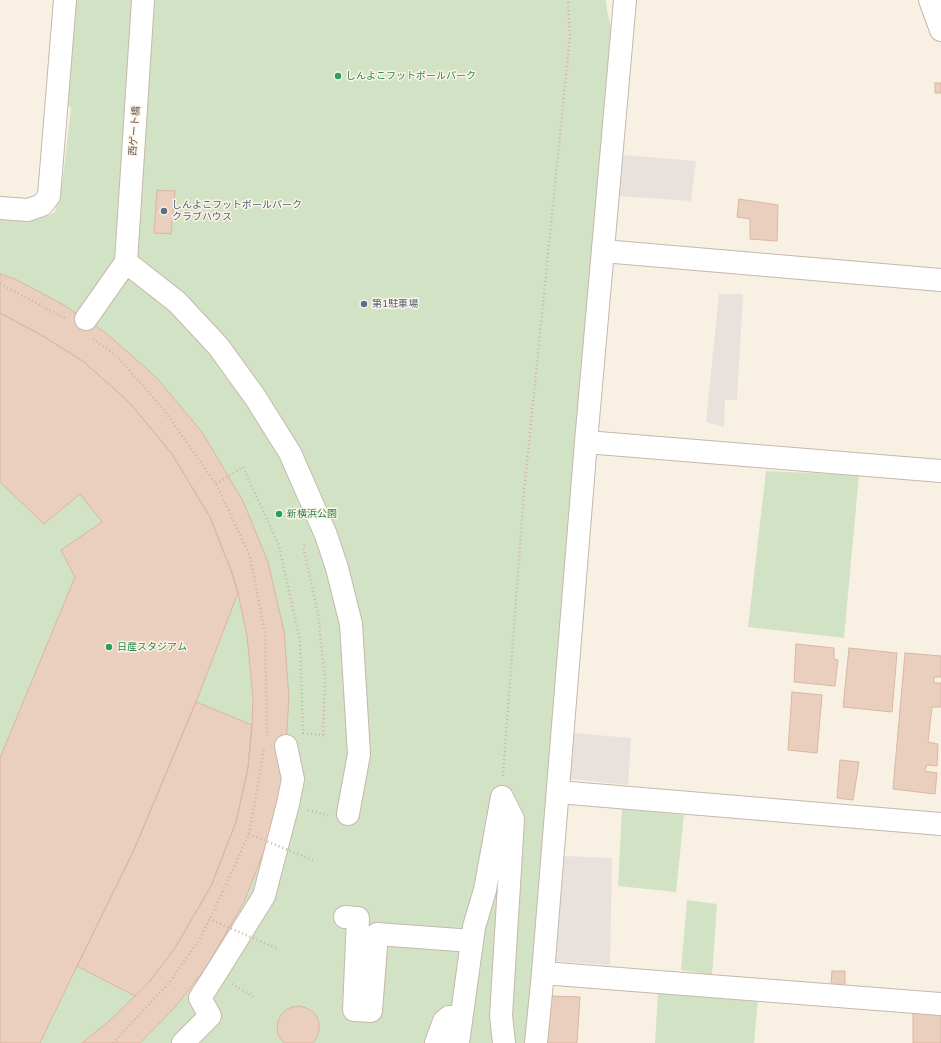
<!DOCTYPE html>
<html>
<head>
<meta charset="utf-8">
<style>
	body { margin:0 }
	canvas { display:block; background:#f8f0e3 }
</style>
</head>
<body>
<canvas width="941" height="1043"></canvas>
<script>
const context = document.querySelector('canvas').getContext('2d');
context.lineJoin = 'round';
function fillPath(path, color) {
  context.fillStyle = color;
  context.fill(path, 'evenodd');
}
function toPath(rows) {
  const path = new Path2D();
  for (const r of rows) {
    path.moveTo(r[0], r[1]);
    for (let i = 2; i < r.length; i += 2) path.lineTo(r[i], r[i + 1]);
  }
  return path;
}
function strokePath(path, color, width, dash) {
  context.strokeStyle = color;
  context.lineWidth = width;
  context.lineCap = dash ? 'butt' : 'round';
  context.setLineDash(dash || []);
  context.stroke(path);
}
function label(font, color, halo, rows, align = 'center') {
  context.font = font + ' "Varela Round","Noto Sans JP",sans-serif';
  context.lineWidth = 3;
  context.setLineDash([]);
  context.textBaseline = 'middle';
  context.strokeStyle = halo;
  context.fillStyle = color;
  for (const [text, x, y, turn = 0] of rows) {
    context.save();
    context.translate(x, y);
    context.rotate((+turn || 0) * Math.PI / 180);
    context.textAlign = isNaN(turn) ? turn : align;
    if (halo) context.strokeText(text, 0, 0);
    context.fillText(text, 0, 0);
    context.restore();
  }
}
fillPath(toPath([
	[622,155,696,161,691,201,619,196],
	[719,294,743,294,737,400,725,400,724,427,706,422],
	[573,733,631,738,628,785,570,779],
	[564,856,612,858,610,965,556,961]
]), '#e8e2dd');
fillPath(toPath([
	[74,0,606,0,607,10,612,33,527,1043,0,1043,0,216,34,220,48,216,55,212,63,178,71,107,64,106],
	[766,471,859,475,844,638,748,627],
	[622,809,684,815,676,892,618,886],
	[687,900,717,904,712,975,681,970],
	[658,992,758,1000,754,1043,655,1043]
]), '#d1e3c4');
const building = toPath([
	[935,83,941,83,941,93,935,93,935,83],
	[157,190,175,191,171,234,154,233,157,190],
	[739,199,778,205,777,241,750,239,750,219,737,217,739,199],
	[0,274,15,279,62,304,106,333,155,376,202,432,243,501,268,562,284,631,289,698,284,773,271,833,244,902,205,969,176,1006,140,1043,82,1043,109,1021,135,996,149,982,175,948,211,886,236,822,248,768,252,725,253,698,247,636,238,593,232,573,210,517,172,454,129,402,84,362,43,336,0,313,0,274],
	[0,313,43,336,84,362,129,402,172,454,210,517,232,573,238,593,196,702,133,852,77,966,40,1043,0,1043,0,758,75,577,61,550,102,522,80,494,44,524,0,482,0,313],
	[796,644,834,648,834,659,838,660,835,686,794,682,796,644],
	[849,648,897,653,892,712,843,707,849,648],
	[905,653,941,656,941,677,934,677,934,683,941,683,941,707,932,707,928,742,938,744,937,766,927,765,925,771,937,773,935,794,893,789,905,653],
	[792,692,822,695,817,753,788,750,792,692],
	[196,702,252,725,248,768,236,822,211,886,175,948,149,982,135,996,77,966,133,852,196,702],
	[840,760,859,762,853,800,837,798,840,760],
	[832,971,845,971,845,984,831,985,832,971],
	[551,996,580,997,577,1043,547,1043,551,996],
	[300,1006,306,1008,312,1011,317,1017,319,1023,319,1030,317,1037,313,1043,284,1043,278,1035,277,1028,278,1021,281,1015,286,1010,292,1007,300,1006],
	[913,1011,941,1013,941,1043,913,1043,913,1011]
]);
fillPath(building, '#eacfbe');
strokePath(building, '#dab6a1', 1);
const minor = toPath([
	[930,0,941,30],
	[0,208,28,210,42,205,49,196,65,0],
	[603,251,941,280],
	[126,262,143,0],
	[86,319,126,262,177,302,218,346,255,397,290,453,326,535,337,568,351,624,359,754,348,814],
	[586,442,941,471],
	[558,792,941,824],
	[502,797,513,819,501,1016,504,1043],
	[345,917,358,918,354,1010,371,1011,377,934,472,941],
	[543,973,941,1004],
	[183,1043,210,1016,200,998,216,973,264,896,288,804,293,779,286,746],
	[436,1043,444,1021,449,1017,461,1017],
	[458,1043,474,927,485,890,502,797],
	[536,1043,543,973,586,442,625,0]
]);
strokePath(minor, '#c7b7ac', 24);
strokePath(toPath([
	[0,284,65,318],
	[93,339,117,356,164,410,216,484,250,556,265,633,267,732,267,736],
	[216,484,243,467,279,546,300,641,303,733,323,735,325,681,318,614,303,546,307,544],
	[503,776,524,492,570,36,568,0],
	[308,810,328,815],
	[232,984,254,997],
	[113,1043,169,983,201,937,229,878,249,834,264,749]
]), '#ceb3a2', 2.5, [1, 3]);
strokePath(minor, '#fff', 22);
strokePath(toPath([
	[249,834,315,861],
	[209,919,276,948]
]), '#ceb3a2', 2.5, [1, 3]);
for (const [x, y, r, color] of [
	[338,76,4,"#2e9e5b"],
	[164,211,4,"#5c6f8a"],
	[364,304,4,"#5c6f8a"],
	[279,514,4,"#2e9e5b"],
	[109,647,4,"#2e9e5b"]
]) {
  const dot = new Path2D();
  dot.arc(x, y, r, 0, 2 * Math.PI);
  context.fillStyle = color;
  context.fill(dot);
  strokePath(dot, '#fcf4e8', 1.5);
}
label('10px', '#27864d', '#fcf4e8', [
	["しんよこフットボールパーク",346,76],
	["新横浜公園",287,514],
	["日産スタジアム",117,647]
], 'left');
label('10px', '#6c584d', '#fcf4e8', [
	["西ゲート橋",135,131,-86]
]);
label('10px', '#4e5e75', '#fcf4e8', [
	["しんよこフットボールパーク",172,205],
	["クラブハウス",172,217],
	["第1駐車場",372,304]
], 'left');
</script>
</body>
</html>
